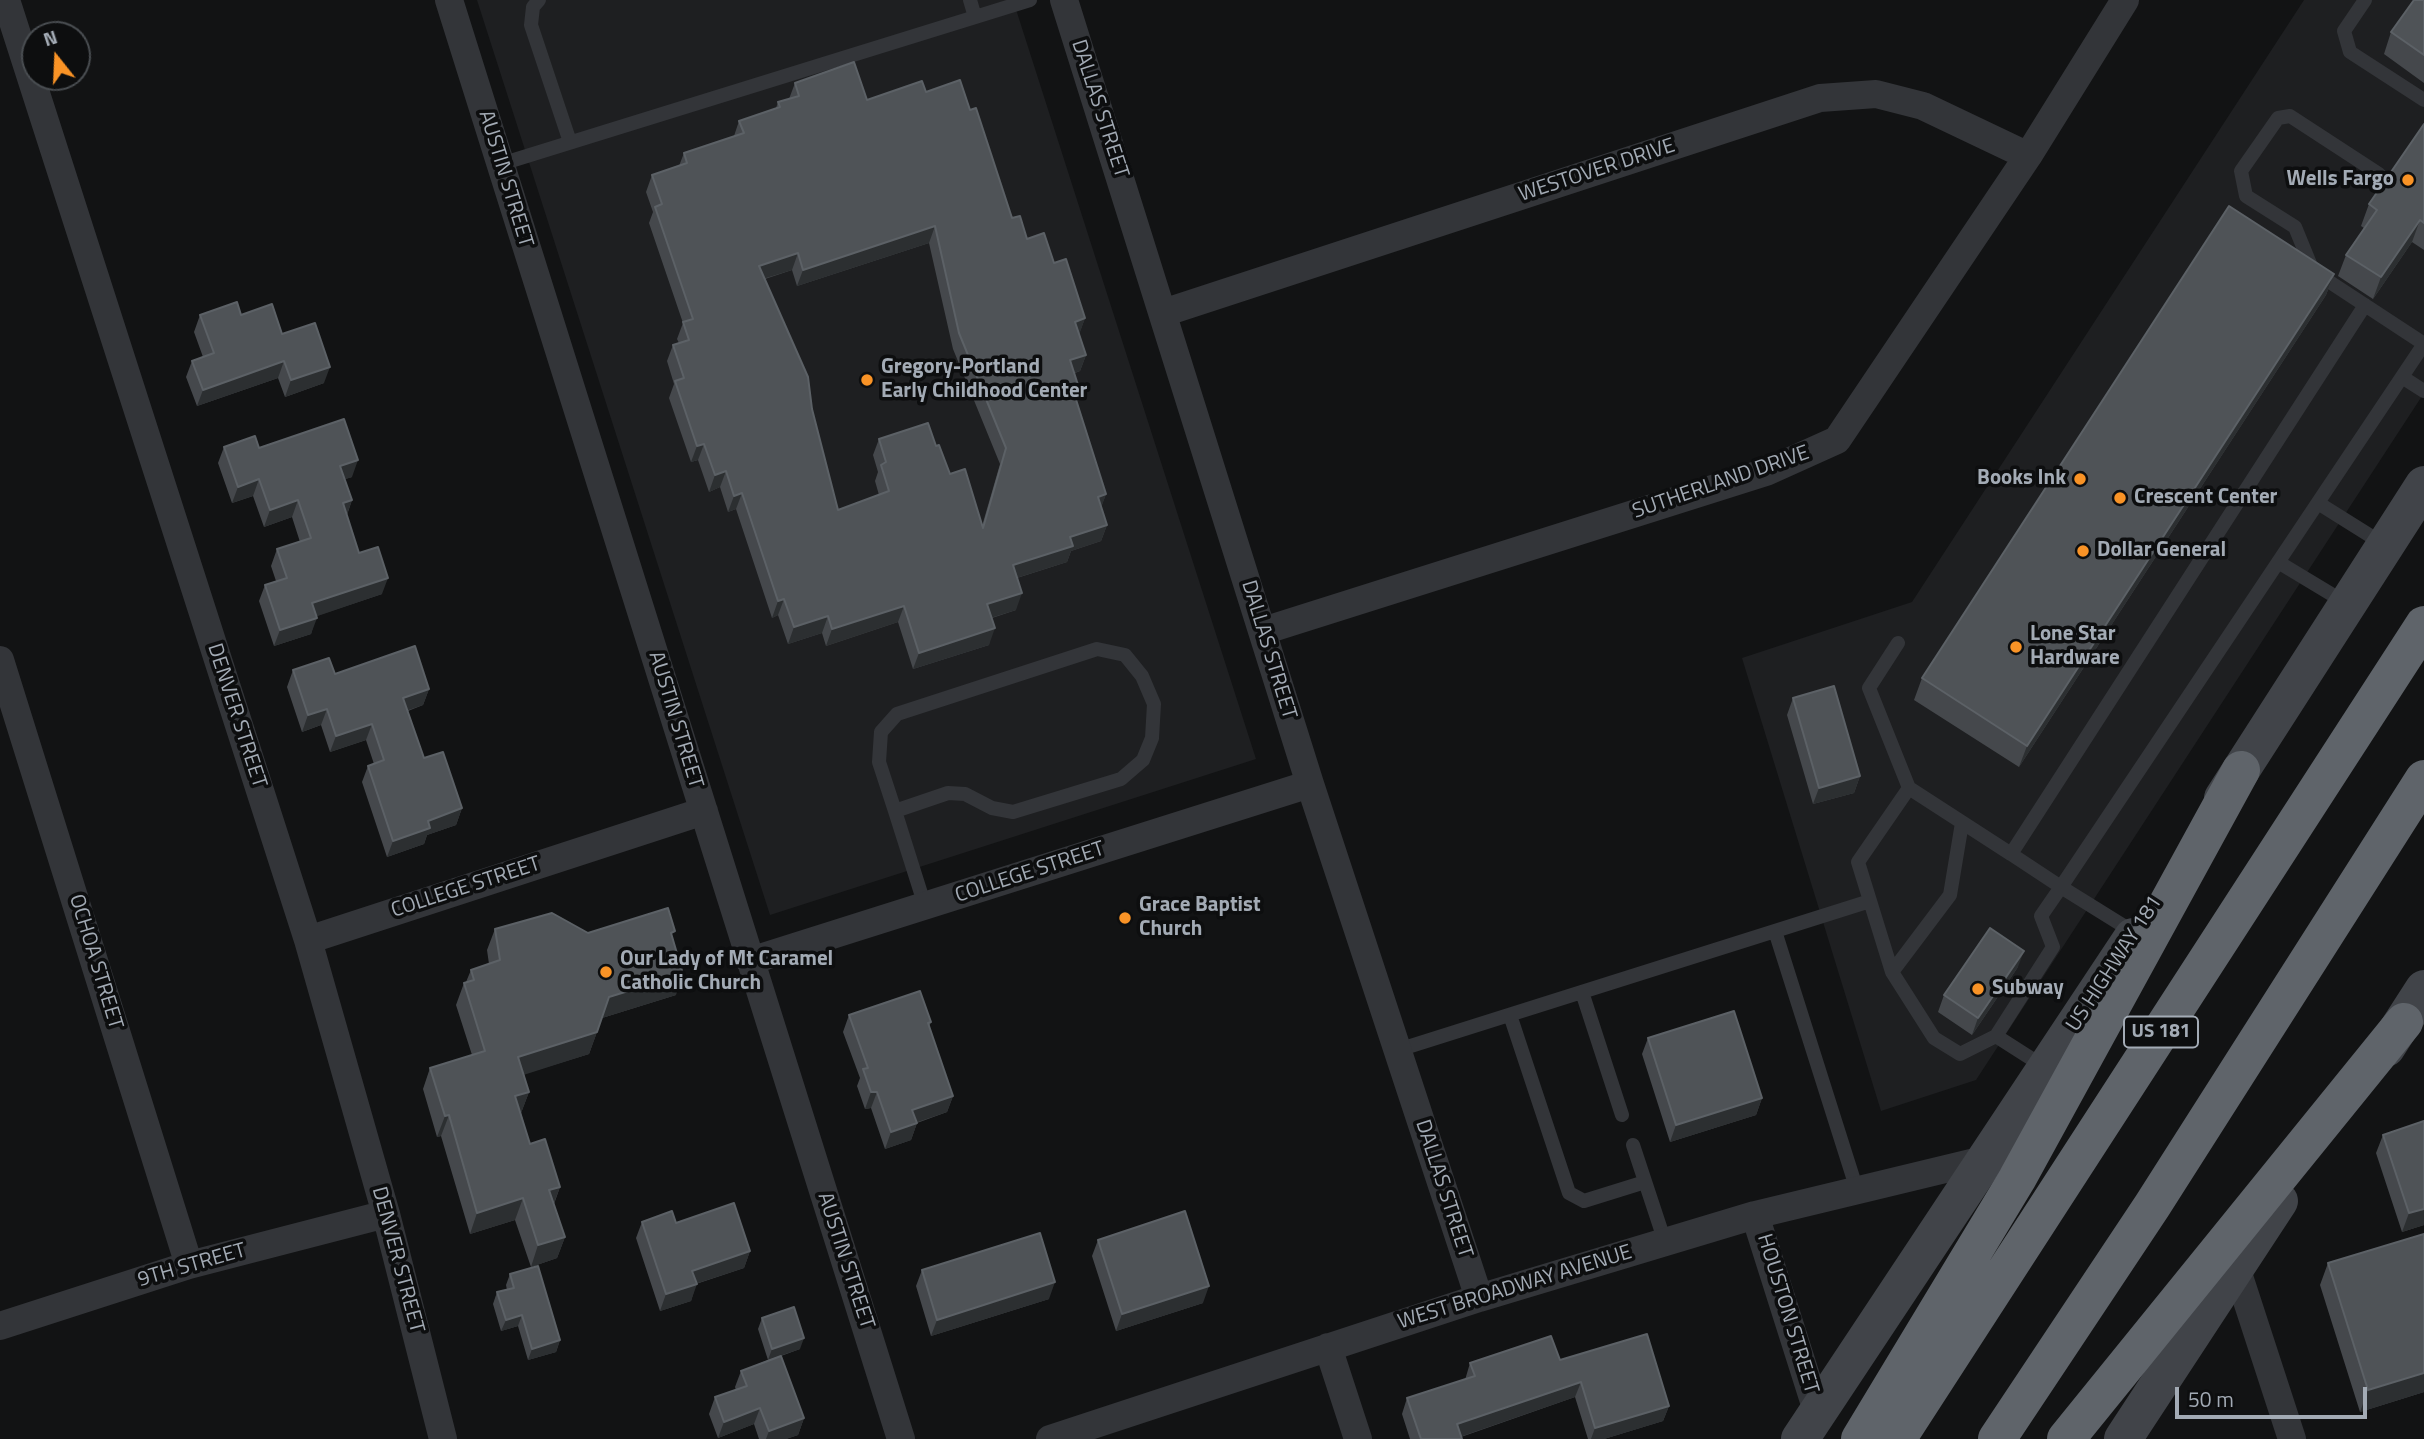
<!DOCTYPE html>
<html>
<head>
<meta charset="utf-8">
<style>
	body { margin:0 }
	#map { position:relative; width:2424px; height:1439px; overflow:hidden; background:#121314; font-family:"Titillium Web",sans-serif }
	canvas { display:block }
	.north { position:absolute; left:21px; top:21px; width:70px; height:70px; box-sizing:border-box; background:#0d0e0f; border:2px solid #494d51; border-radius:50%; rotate:342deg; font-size:19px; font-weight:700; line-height:28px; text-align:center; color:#a3abb5 }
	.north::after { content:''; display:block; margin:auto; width:24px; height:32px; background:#f99326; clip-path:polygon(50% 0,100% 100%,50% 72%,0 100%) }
	.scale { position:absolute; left:2175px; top:1387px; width:192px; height:32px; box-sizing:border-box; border:4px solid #a3abb5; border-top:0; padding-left:9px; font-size:21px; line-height:24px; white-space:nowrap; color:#a3abb5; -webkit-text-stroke:5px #0d0e0f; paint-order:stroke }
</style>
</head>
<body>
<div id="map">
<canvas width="2424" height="1439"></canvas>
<div class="north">N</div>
<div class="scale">50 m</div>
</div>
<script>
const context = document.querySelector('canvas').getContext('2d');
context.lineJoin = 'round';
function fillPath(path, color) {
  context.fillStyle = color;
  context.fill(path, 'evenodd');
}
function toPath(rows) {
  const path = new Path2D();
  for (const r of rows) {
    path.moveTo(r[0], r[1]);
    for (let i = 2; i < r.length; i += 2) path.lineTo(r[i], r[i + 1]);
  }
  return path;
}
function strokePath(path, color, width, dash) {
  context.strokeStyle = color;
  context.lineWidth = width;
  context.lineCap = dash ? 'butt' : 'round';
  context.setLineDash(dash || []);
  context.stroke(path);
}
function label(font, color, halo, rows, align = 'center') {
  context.font = font + ' "Titillium Web",sans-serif';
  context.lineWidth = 7;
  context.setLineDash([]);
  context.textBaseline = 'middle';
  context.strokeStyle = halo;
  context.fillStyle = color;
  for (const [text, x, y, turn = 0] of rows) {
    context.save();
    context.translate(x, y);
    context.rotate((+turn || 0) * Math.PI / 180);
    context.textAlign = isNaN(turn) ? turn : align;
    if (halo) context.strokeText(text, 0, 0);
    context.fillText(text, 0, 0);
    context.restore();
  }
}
fillPath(toPath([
	[477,0,1013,0,1256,759,770,915],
	[2304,0,2424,0,2424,393,1976,1080,1881,1111,1742,658,1912,602]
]), '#1e1f21');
strokePath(toPath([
	[539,0,533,7,531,25,570,142],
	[970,0,975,17],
	[2365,0,2344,31,2350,52,2424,100],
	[501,164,1030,0],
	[2379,174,2290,116,2278,118,2241,171,2246,196,2295,227,2313,271,2424,344],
	[2402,377,2424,391],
	[2318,503,2385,545],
	[2278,562,2346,603],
	[1898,643,1869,688,1909,788],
	[895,811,948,793,965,794,992,808,1013,812,1121,779,1143,760,1152,738,1154,704,1142,676,1125,655,1097,649,897,714,881,732,879,762,895,811,925,906],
	[1775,931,1857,1190],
	[2135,933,2061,887,2424,344],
	[1892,972,1950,895,1962,823],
	[1582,992,1622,1115],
	[1510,1015,1569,1193,1584,1201,1645,1182],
	[1996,1036,1960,1054,1934,1038,1892,972,1858,862,1909,788,2011,854],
	[1398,1050,1870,901],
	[2046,1068,1996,1036,2053,947,2041,916,2061,887,2011,854,2365,305],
	[1633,1145,1665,1242]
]), '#333539', 14);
strokePath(toPath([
	[6,0,308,940,386,1214,443,1439],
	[449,0,901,1439],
	[1064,0,1310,784,1479,1298],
	[1163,313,1820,98,1876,94,1923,106,2028,156],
	[1263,631,1766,472,1837,440,2028,156,2125,0],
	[0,660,189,1265],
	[308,940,704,811],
	[750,961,1310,784],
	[1755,1215,1818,1414],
	[2235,1264,2292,1439],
	[0,1326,189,1265,386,1214],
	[1328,1347,1358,1439],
	[1050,1439,1479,1298,1755,1215,1987,1159]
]), '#333539', 28);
strokePath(toPath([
	[2223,798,2424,485],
	[2386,1048,2424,989],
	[1800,1439,2133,937],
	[2123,1439,2279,1201]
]), '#414449', 38);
strokePath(toPath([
	[1860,1439,2017,1179,2241,770],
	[1897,1439,2424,625],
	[1997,1439,2152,1206,2424,779],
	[2066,1439,2404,1022]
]), '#5f646a', 38);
fillPath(toPath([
	[2424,0,2424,83,2384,54,2391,32],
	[795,83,867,100,926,92,970,110,1012,218,1027,239,1054,263,1085,318,1079,334,1086,355,1080,371,1075,373,1075,395,1106,494,1101,507,1107,525,1101,541,1071,551,1067,562,1017,578,1016,610,992,618,989,645,913,669,898,622,826,646,822,633,788,644,778,615,772,618,736,509,728,512,720,487,709,492,698,460,691,462,669,398,674,384,667,361,673,345,679,343,677,339,683,323,649,223,653,212,646,192,652,175,679,166,684,153,734,136,739,121,776,108,778,102,789,99],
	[929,243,953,349,1000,464,982,526,950,474,936,446,879,439,873,455,878,472,875,481,879,495,838,510,812,409,765,279,792,270,797,286],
	[2424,124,2424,250,2412,242,2373,299,2338,276,2346,255,2364,228,2361,226,2369,204],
	[2334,274,2326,295,2019,767,1914,700,1922,678],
	[200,315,241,315,282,334,324,383,285,397,278,378,197,406,186,377,192,361,203,357,194,332],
	[224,447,259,448,352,477,345,479,352,500,347,515,359,553,382,594,316,616,311,634,274,646,259,601,265,585,276,581,271,566,277,549,300,542,292,517,264,527,253,496,232,503,218,463],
	[293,670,335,674,429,689,423,705,408,711,424,758,462,808,456,825,427,835,424,844,387,857,362,782,368,766,374,764,366,740,330,752,321,725,302,732,287,687],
	[1793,698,1860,776,1854,793,1813,804,1787,715],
	[495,929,588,933,672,938,676,995,602,1018,589,1054,524,1074,529,1092,521,1113,530,1144,560,1187,554,1204,565,1237,557,1258,531,1267,515,1220,470,1234,441,1136,437,1137,423,1089,430,1068,472,1055,456,1005,464,983,466,982,471,970,489,964,487,950],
	[2018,967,1972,1035,1938,1012,1944,995],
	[849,1015,931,1022,929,1027,953,1096,947,1112,917,1123,911,1140,885,1149,871,1108,865,1109,857,1086,860,1078,843,1032],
	[1648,1038,1762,1098,1756,1115,1670,1142,1642,1054],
	[2383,1135,2424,1225,2402,1232,2376,1153],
	[642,1222,676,1223,750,1251,744,1268,696,1284,691,1301,660,1311,636,1238],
	[1098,1240,1203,1303,1116,1331,1092,1256],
	[2328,1263,2424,1392,2360,1412,2320,1285],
	[922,1270,1049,1299,931,1336,916,1286],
	[510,1274,560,1340,556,1352,528,1360,518,1326,501,1331,493,1304,497,1292,507,1290,506,1285],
	[762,1318,800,1349,781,1356,804,1418,798,1435,786,1439,759,1439,754,1424,718,1438,709,1414,715,1397,736,1390,735,1387,741,1371,768,1360,758,1329],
	[1560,1360,1669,1406,1663,1421,1604,1439,1588,1439,1575,1397,1461,1437,1462,1439,1410,1439,1402,1414,1407,1398,1465,1380,1470,1363]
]), '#45484c');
fillPath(toPath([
	[2420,220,2412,242,2373,299,2381,277],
	[935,226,929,243,797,286,803,270],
	[798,253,792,270,753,282,759,266],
	[2334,274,2326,295,2019,767,2027,746],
	[1085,318,1079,335,1075,322],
	[1086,355,1080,371,1064,376,1070,360],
	[284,361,278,378,197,406,203,390],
	[330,367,324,383,285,397,291,380],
	[1078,385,1072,401,1072,387],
	[704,444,698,460,691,462,697,446],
	[358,460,352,477,334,483,340,466],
	[726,471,720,487,709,492,715,475],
	[259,479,253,496,232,503,238,487],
	[742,493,736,509,728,512,734,496],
	[1106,494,1100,511,1098,497],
	[298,500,292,517,264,527,270,510],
	[352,500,346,517,343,503],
	[1107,525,1101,541,1071,551,1067,562,1007,581,1013,565,1070,537],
	[388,578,382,594,306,620,312,603],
	[1022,593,1016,610,981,621,987,604],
	[784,599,778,615,772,618,778,601],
	[904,606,898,622,826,646,832,629],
	[828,616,822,633,788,644,794,627],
	[317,618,311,634,274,646,280,630],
	[995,628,989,645,913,669,919,653],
	[429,689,423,705,397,714,403,698],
	[327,709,321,725,302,732,308,715],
	[372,724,366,740,330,752,336,736],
	[1860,776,1854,793,1813,804,1819,788],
	[462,808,456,825,427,835,424,844,387,857,393,841,428,821],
	[2024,951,2018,967,1972,1035,1978,1018],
	[683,974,676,995,602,1018,609,997],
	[597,1032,589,1054,511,1079,518,1057],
	[529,1092,521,1113,507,1117,515,1096],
	[871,1092,877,1092,871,1108,865,1109],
	[953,1096,947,1112,906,1126,912,1110],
	[1762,1098,1756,1115,1670,1142,1676,1125],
	[449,1115,441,1136,437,1137,445,1116],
	[917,1123,911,1140,885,1149,891,1132],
	[560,1187,552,1208,549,1190],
	[523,1198,515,1220,470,1234,477,1213],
	[2424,1209,2424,1225,2402,1232,2409,1213],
	[565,1237,557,1258,531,1267,538,1245],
	[750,1251,744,1268,686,1287,692,1271],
	[1055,1282,1049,1299,931,1336,937,1320],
	[697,1284,691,1301,660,1311,666,1294],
	[1209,1286,1203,1303,1116,1331,1122,1314],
	[522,1315,518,1326,501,1331,506,1320],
	[804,1338,800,1349,768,1360,772,1349],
	[560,1340,556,1352,528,1360,532,1349],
	[2424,1373,2424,1392,2360,1412,2368,1390],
	[1581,1382,1575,1397,1454,1439,1457,1424],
	[1669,1406,1663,1421,1604,1439,1591,1439,1595,1428],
	[760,1408,754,1424,718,1438,724,1422],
	[804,1418,798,1435,786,1439,766,1439,769,1431]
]), '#2c2f31');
const building = toPath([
	[2414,0,2424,0,2424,55,2391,32,2414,0],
	[854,62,867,100,922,81,926,92,960,80,970,110,976,108,1012,218,1020,216,1027,239,1044,233,1054,263,1066,259,1085,318,1075,322,1086,355,1070,360,1078,385,1072,387,1106,494,1098,497,1107,525,1070,537,1073,546,1013,565,1022,593,987,604,995,628,919,653,904,606,832,629,828,616,794,627,784,599,778,601,742,493,734,496,726,471,715,475,704,444,697,446,675,381,684,378,673,345,689,340,683,322,693,319,655,207,662,204,652,175,687,163,684,153,744,133,739,121,780,107,778,102,799,96,795,83,854,62],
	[935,226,959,333,1006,448,983,528,965,469,950,474,939,445,936,446,928,423,879,439,886,462,881,465,889,491,838,510,812,409,808,377,759,266,798,253,803,270,935,226],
	[2424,124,2424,223,2420,220,2381,277,2346,255,2377,210,2369,204,2424,124],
	[2229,206,2334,274,2027,746,1922,678,2229,206],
	[237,302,241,315,272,304,282,334,315,323,330,367,291,380,284,361,203,390,192,361,214,353,200,315,237,302],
	[344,419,358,460,340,466,352,500,343,503,359,553,378,547,388,578,312,603,317,618,280,630,265,585,287,578,277,549,311,538,298,500,270,510,259,479,238,487,224,447,255,436,259,448,344,419],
	[415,646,429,689,403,698,424,758,443,752,462,808,428,821,430,828,393,841,368,766,384,760,372,724,336,736,327,709,308,715,293,670,329,658,335,674,415,646],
	[1834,686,1860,776,1819,788,1793,698,1834,686],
	[668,908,675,931,671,933,683,974,609,997,597,1032,518,1057,529,1092,515,1096,530,1144,545,1139,560,1187,549,1190,565,1237,538,1245,523,1198,477,1213,449,1115,445,1116,430,1068,485,1051,464,983,474,980,471,970,500,960,495,929,552,913,588,933,668,908],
	[1990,928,2024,951,1978,1018,1944,995,1990,928],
	[920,991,931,1022,928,1023,953,1096,912,1110,917,1123,891,1132,877,1092,871,1092,863,1069,868,1068,849,1015,920,991],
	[1734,1011,1762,1098,1676,1125,1648,1038,1734,1011],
	[2424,1121,2424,1209,2409,1213,2383,1135,2424,1121],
	[734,1203,750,1251,692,1271,697,1284,666,1294,642,1222,672,1211,676,1223,734,1203],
	[1185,1211,1209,1286,1122,1314,1098,1240,1185,1211],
	[1040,1233,1055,1282,937,1320,922,1270,1040,1233],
	[2424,1234,2424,1373,2368,1390,2328,1263,2424,1234],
	[538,1266,560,1340,532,1349,522,1315,506,1320,497,1292,514,1288,510,1274,538,1266],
	[794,1307,804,1338,772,1349,762,1318,794,1307],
	[1647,1334,1669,1406,1595,1428,1581,1382,1457,1424,1462,1439,1421,1439,1407,1398,1475,1376,1470,1363,1551,1336,1560,1360,1647,1334],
	[781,1356,804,1418,769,1431,760,1408,724,1422,715,1397,747,1386,741,1371,781,1356]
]);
fillPath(building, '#4f5357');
strokePath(building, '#5c6166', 2);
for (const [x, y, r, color] of [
	[2408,180,7,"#f99326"],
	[867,380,7,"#f99326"],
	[2080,479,7,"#f99326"],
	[2120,498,7,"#f99326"],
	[2083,551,7,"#f99326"],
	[2016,647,7,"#f99326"],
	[1125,918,7,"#f99326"],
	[606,972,7,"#f99326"],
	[1978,989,7,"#f99326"]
]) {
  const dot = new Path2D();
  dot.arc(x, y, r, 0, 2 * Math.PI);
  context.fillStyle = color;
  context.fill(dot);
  strokePath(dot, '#0d0e0f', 2.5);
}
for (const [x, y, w] of [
	[2161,1032,74]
]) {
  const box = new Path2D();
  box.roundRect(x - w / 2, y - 15.5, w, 31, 5);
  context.fillStyle = '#0d0e0f';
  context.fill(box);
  strokePath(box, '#a3abb5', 2);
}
label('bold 19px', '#a3abb5', null, [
	["US 181",2161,1032]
]);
label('21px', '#a3abb5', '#0d0e0f', [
	["DALLAS STREET",1099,109,72],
	["WESTOVER DRIVE",1597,171,-18],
	["AUSTIN STREET",505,179,73],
	["SUTHERLAND DRIVE",1721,483,-19],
	["DALLAS STREET",1268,650,73],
	["DENVER STREET",236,716,72],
	["AUSTIN STREET",675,720,73],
	["COLLEGE STREET",1030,873,-18],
	["COLLEGE STREET",466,888,-18],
	["OCHOA STREET",95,962,73],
	["US HIGHWAY 181",2115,964,-57],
	["DALLAS STREET",1443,1189,72],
	["DENVER STREET",397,1260,75],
	["AUSTIN STREET",845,1261,72],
	["9TH STREET",192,1266,-16],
	["WEST BROADWAY AVENUE",1515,1288,-17],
	["HOUSTON STREET",1787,1314,73]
]);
label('bold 21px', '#a3abb5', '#0d0e0f', [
	["Wells Fargo",2394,180,"right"],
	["Gregory-Portland",881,368],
	["Early Childhood Center",881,392],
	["Books Ink",2066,479,"right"],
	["Crescent Center",2134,498],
	["Dollar General",2097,551],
	["Lone Star",2030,635],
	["Hardware",2030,659],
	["Grace Baptist",1139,906],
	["Church",1139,930],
	["Our Lady of Mt Caramel",620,960],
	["Catholic Church",620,984],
	["Subway",1992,989]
], 'left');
</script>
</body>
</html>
